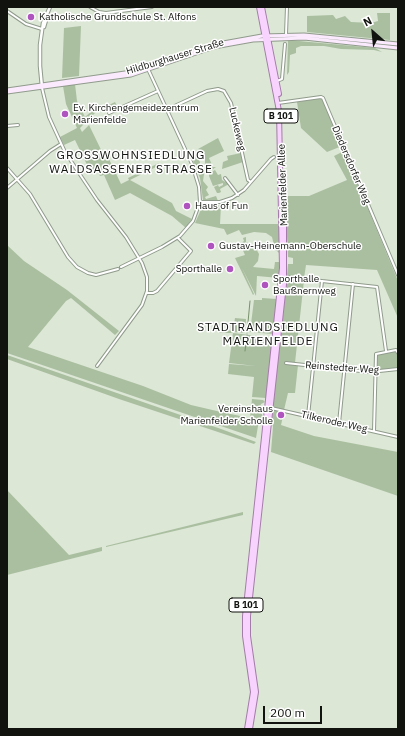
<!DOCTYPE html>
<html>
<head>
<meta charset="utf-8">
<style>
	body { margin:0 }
	#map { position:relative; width:405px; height:736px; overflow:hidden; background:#dce7d6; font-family:"IBM Plex Sans",sans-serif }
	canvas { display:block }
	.frame { position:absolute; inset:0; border:8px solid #10130e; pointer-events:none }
	.north { position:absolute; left:353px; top:12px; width:40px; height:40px; -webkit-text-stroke:3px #fff; paint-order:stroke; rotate:333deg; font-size:11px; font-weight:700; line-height:16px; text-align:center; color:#10130e }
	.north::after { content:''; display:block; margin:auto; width:14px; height:18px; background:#10130e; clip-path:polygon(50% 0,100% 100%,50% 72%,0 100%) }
	.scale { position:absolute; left:263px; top:706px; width:59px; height:18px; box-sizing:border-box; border:2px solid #10130e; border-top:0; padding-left:5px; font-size:12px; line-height:14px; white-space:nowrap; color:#10130e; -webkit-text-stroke:3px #fff; paint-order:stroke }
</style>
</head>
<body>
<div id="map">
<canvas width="405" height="736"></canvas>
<div class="frame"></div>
<div class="north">N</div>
<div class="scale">200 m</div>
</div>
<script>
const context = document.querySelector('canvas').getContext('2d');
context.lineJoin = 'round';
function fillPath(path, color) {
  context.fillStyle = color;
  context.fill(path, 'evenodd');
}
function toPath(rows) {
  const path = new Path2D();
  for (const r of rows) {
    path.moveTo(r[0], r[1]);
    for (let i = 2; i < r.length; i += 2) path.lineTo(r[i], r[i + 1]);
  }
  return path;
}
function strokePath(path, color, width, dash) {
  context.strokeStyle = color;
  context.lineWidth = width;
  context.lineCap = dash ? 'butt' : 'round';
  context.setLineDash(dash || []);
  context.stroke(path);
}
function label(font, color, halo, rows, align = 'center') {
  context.font = font + ' "IBM Plex Sans",sans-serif';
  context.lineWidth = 3;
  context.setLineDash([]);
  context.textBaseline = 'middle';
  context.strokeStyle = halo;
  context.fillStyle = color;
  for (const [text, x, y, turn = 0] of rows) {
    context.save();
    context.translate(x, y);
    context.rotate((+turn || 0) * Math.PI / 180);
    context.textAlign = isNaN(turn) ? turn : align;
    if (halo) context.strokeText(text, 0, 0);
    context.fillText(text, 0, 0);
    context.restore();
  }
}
fillPath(toPath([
	[377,13,390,13,390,40,307,32,307,16,333,15,336,19,345,16,351,22,371,23,378,21],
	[81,26,79,76,62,78,64,28],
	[288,40,375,48,382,52,374,50,341,49,324,46,301,46,296,48,296,53,290,55,289,72,287,75],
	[75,84,77,101,85,117,100,104,105,107,115,102,118,108,104,111,102,108,99,109,80,128,82,132,89,125,106,160,109,159,121,184,129,180,128,178,159,163,160,165,130,180,172,203,176,211,192,219,186,228,172,216,130,193,115,200,104,175,100,176,96,169,90,171,75,140,64,145,60,137,77,128,66,104,63,86],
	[322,98,342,146,327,152,301,128,297,102],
	[218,138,224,151,209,158,213,167,216,167,209,172,205,164,205,158,202,151,198,149],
	[194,151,200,162,199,168,204,174,203,181,208,187,206,190,209,195,205,197,206,199,216,196,218,201,203,200,200,178,190,153],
	[344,151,398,281,398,318,377,270,306,265,304,278,287,276,288,264,293,264,293,258,288,257,285,196,309,196,347,180,334,156],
	[241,153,243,162,222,169,223,162,228,160,227,156],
	[215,170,218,175,221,174,222,180,229,184,220,189,221,192,219,193,217,193,214,187,218,185,219,187,223,185,223,183,213,186,209,176,209,173],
	[203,205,221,205,220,224,279,224,279,253,275,249,272,237,266,233,254,232,242,235,239,230,227,235,224,229,195,223],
	[246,237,246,242,255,247,259,254,258,261,253,267,274,269,275,262,279,262,279,278,257,276,256,296,242,268,254,294,253,295,235,258,245,255,240,244,244,241,243,238],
	[7,245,24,261,67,290,119,331,115,335,71,298,66,301,28,347,143,386,191,405,221,412,250,418,252,399,263,400,265,402,261,404,259,410,263,416,259,420,256,438,7,353],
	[287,279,304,280,295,363,285,363,285,364,298,365,295,393,288,393,284,410,273,407],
	[262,298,277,299,273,334,250,332,254,300,262,300],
	[235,318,246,319,245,333,233,332,233,333,273,338,266,398,252,397,254,377,228,374,229,364,256,366,229,363,233,333,219,333,219,329,233,331],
	[395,351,398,356,398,368,377,371,376,355],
	[7,355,221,429,256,442,254,444,119,399,7,359],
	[275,410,284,412,281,425,314,436,398,452,398,496,271,452,273,427,272,421,273,412],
	[7,490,69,555,102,547,102,551,7,575],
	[243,512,243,515,106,547,106,546]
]), '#aabfa0');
strokePath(toPath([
	[247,333,250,301],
	[245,351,247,335]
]), '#78916c', 1);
const minor = toPath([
	[90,7,99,12,106,13,152,7],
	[7,11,26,24,42,29],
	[286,34,287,7],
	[277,81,282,79,285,44],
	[42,88,49,117,65,152,97,200,126,237,142,263,147,277,147,291,142,305,97,366],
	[278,103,321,97,323,98,398,275],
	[166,110,207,91,218,89,224,91,231,103,248,180,251,182],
	[109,113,158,91],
	[7,126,18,125],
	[7,168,30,194,68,257,77,267,88,273,96,275,118,269],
	[225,178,238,195],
	[7,188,50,151,61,144],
	[200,202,220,202,232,198,244,190,271,159,274,157],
	[121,267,162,247,180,236,193,221,200,202,199,187,192,164,148,69],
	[285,277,377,287,386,351],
	[147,293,153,293,157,291,191,251,178,238],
	[286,363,370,372,398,369],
	[271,408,398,437],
	[308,416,322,281],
	[339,423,353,284],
	[374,431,376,354,396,350,398,353]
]);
const tertiary = toPath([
	[44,27,47,17],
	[42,87,40,66,40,45,43,23,50,7]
]);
const secondary = toPath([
	[7,90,132,72,212,45,262,36,304,35,398,44],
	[7,92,131,75,214,47,253,40,304,38,398,48]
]);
const primary = toPath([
	[262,7,279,94],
	[247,729,253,692,245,636,245,616,282,268,279,111,259,7],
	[250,729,256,692,248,636,248,616,284,284,284,207]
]);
strokePath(minor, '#909b8c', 4);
strokePath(tertiary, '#909b8c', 4.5);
strokePath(secondary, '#909b8c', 5);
strokePath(primary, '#a47ca9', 6);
strokePath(minor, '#fff', 2);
strokePath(tertiary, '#fff', 2.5);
strokePath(secondary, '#fbe9fe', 3);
strokePath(primary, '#f8d3fe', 4);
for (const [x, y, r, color] of [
	[31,17,4,"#af53be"],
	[65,114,4,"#af53be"],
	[187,206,4,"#af53be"],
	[211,246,4,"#af53be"],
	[230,269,4,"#af53be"],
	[265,285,4,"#af53be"],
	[281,415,4,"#af53be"]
]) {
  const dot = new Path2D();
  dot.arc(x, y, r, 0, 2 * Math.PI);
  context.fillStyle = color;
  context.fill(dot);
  strokePath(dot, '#fff', 1.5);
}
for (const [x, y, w] of [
	[281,116,34],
	[246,605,34]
]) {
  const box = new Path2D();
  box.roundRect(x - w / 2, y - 7, w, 14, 3);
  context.fillStyle = '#fff';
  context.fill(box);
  strokePath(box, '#10130e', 1);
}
label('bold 9px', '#10130e', null, [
	["B 101",281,116],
	["B 101",246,605]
]);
label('10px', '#10130e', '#fff', [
	["Katholische Grundschule St. Alfons",39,17],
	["Ev. Kirchengemeidezentrum",73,108],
	["Marienfelde",73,120],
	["Haus of Fun",195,206],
	["Gustav-Heinemann-Oberschule",219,246],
	["Sporthalle",222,269,"right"],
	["Sporthalle",273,279],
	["Baußnernweg",273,291],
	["Vereinshaus",273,409,"right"],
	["Marienfelder Scholle",273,421,"right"]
], 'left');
label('10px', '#10130e', '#fff', [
	["Hildburghauser Straße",175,57,-17],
	["Luckeweg",237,129,77],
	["Diedersdorfer Weg",351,165,67],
	["Marienfelder Allee",283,185,-92],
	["Reinstedter Weg",342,368,4],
	["Tilkeroder Weg",334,422,13]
]);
context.letterSpacing = '1px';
label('12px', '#10130e', '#fff', [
	["GROSSWOHNSIEDLUNG",131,156],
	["WALDSASSENER STRASSE",131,170],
	["STADTRANDSIEDLUNG",268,328],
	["MARIENFELDE",268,342]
]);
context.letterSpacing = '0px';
</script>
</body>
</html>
